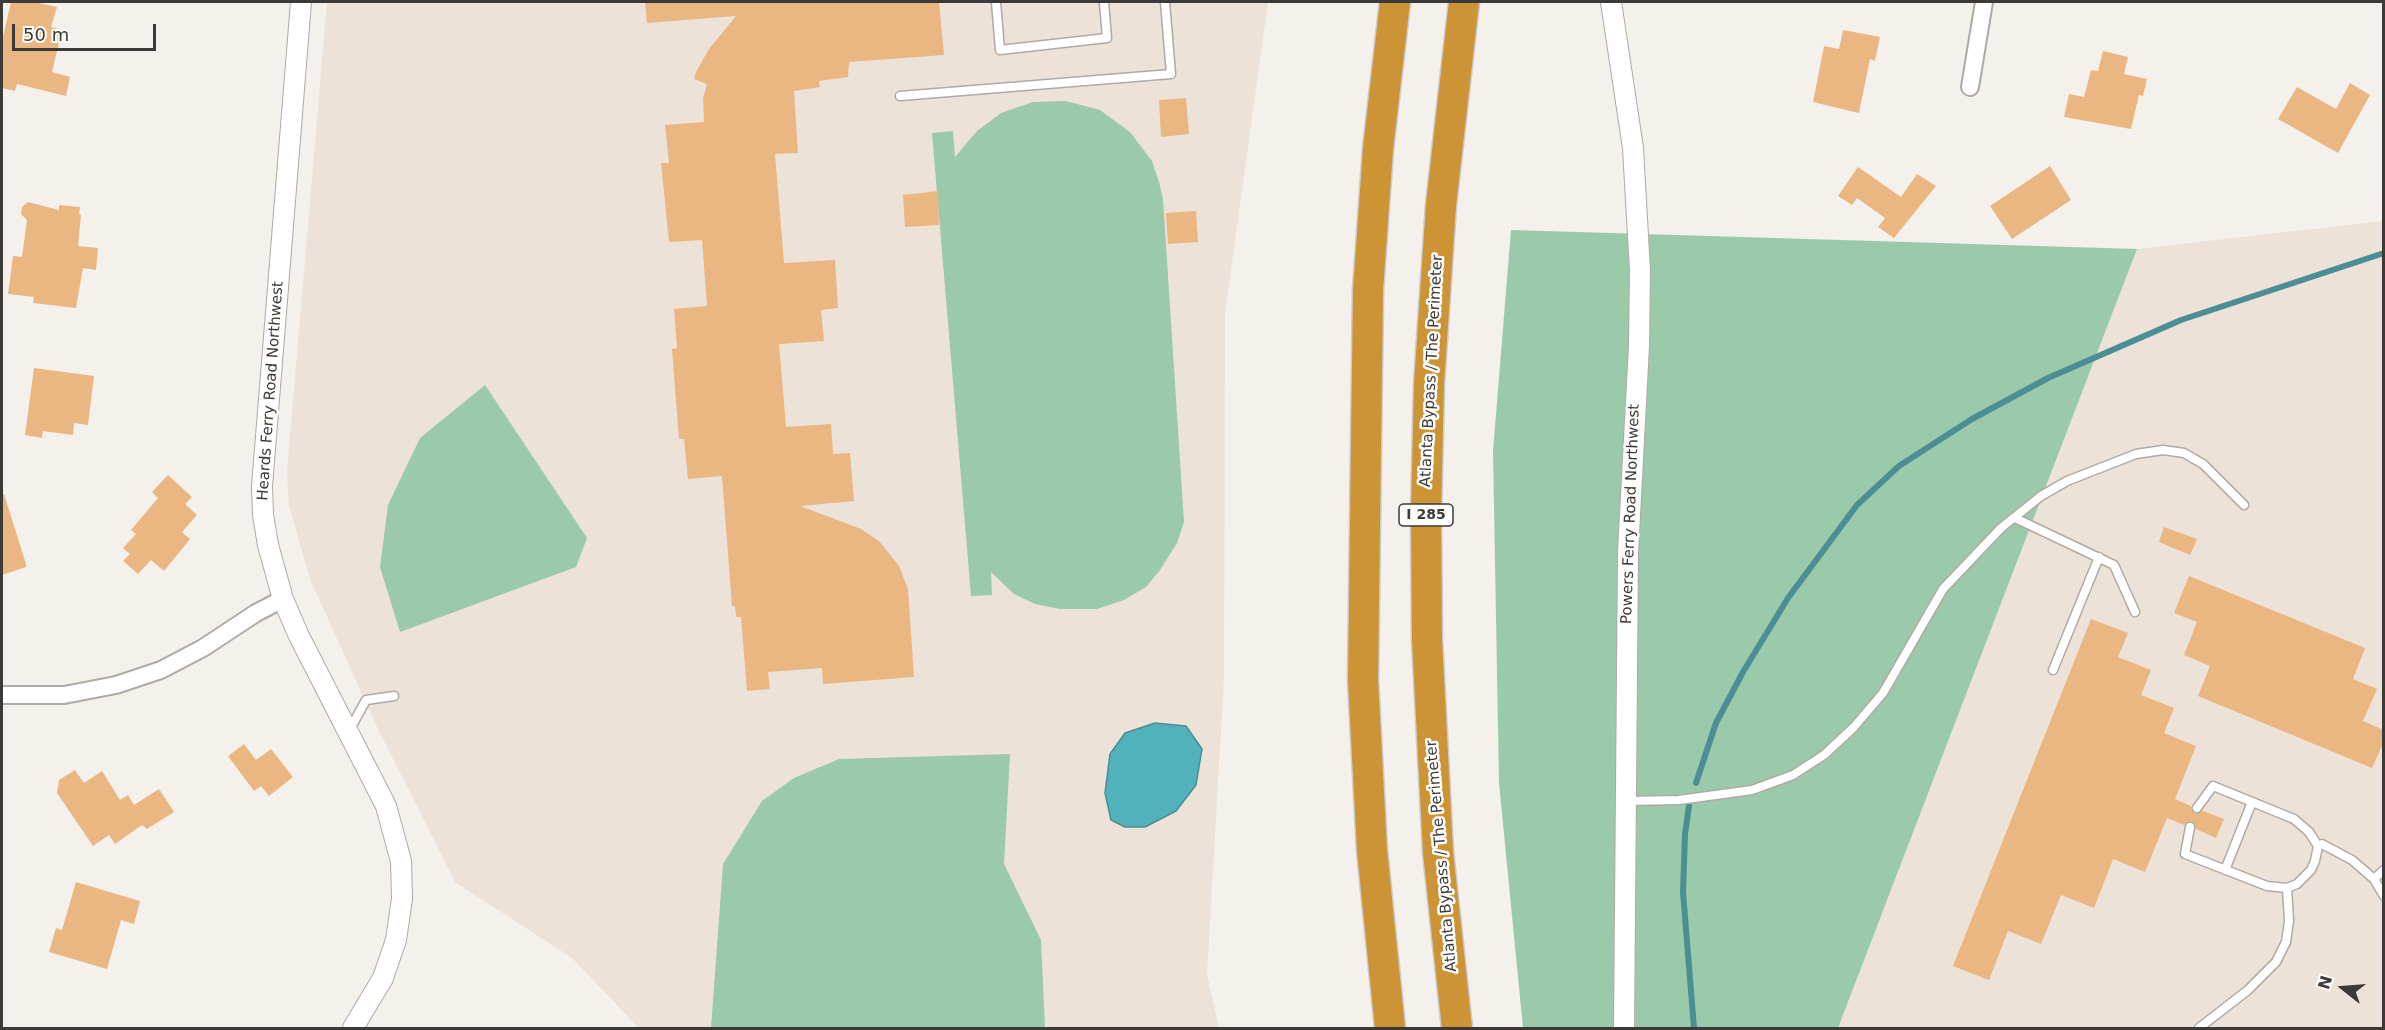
<!DOCTYPE html>
<html>
<head>
<meta charset="utf-8">
<style>
	body { margin:0 }
	#map { position:relative; width:2385px; height:1030px; overflow:hidden; background:#f4f0eb; font-family:"DejaVu Sans",sans-serif }
	canvas { display:block }
	.frame { position:absolute; inset:0; border:3px solid #3c3a39; pointer-events:none }
	.north { position:absolute; left:2313px; top:958px; width:60px; height:60px; -webkit-text-stroke:4px #fefefd; paint-order:stroke; rotate:287deg; font-size:16px; font-weight:700; line-height:24px; text-align:center; color:#3c3a39 }
	.north::after { content:''; display:block; margin:auto; width:21px; height:27px; background:#3c3a39; clip-path:polygon(50% 0,100% 100%,50% 72%,0 100%) }
	.scale { position:absolute; left:12px; top:24px; width:144px; height:27px; box-sizing:border-box; border:3px solid #3c3a39; border-top:0; padding-left:8px; font-size:18px; line-height:21px; white-space:nowrap; color:#3c3a39; -webkit-text-stroke:4px #fefefd; paint-order:stroke }
</style>
</head>
<body>
<div id="map">
<canvas width="2385" height="1030"></canvas>
<div class="frame"></div>
<div class="north">N</div>
<div class="scale">50 m</div>
</div>
<script>
const context = document.querySelector('canvas').getContext('2d');
context.lineJoin = 'round';
function fillPath(path, color) {
  context.fillStyle = color;
  context.fill(path, 'evenodd');
}
function toPath(rows) {
  const path = new Path2D();
  for (const r of rows) {
    path.moveTo(r[0], r[1]);
    for (let i = 2; i < r.length; i += 2) path.lineTo(r[i], r[i + 1]);
  }
  return path;
}
function strokePath(path, color, width, dash) {
  context.strokeStyle = color;
  context.lineWidth = width;
  context.lineCap = dash ? 'butt' : 'round';
  context.setLineDash(dash || []);
  context.stroke(path);
}
function label(font, color, halo, rows, align = 'center') {
  context.font = font + ' "DejaVu Sans",sans-serif';
  context.lineWidth = 5;
  context.setLineDash([]);
  context.textBaseline = 'middle';
  context.strokeStyle = halo;
  context.fillStyle = color;
  for (const [text, x, y, turn = 0] of rows) {
    context.save();
    context.translate(x, y);
    context.rotate((+turn || 0) * Math.PI / 180);
    context.textAlign = isNaN(turn) ? turn : align;
    if (halo) context.strokeText(text, 0, 0);
    context.fillText(text, 0, 0);
    context.restore();
  }
}
fillPath(toPath([
	[327,2,1268,2,1225,313,1224,678,1207,974,1219,1028,639,1028,572,958,455,882,377,727,310,579,289,506,287,472],
	[2383,221,2383,1028,1838,1028,2137,249]
]), '#ece2d8');
fillPath(toPath([
	[1066,101,1100,110,1130,132,1152,161,1159,182,1163,199,1184,522,1177,543,1160,570,1146,587,1124,600,1097,609,1060,609,1035,604,1014,594,991,572,992,595,971,596,932,133,953,131,955,157,977,131,1001,113,1033,102],
	[1511,230,2137,249,1838,1028,1523,1028,1499,783,1493,451],
	[485,385,587,538,576,567,400,632,380,567,388,505,420,438],
	[1010,754,1004,864,1041,940,1045,1028,711,1028,723,864,762,801,794,778,839,759]
]), '#9bcaaa');
const water = toPath([
	[1155,723,1186,726,1202,749,1196,785,1176,811,1145,827,1125,827,1111,820,1105,793,1110,754,1125,733,1155,723]
]);
fillPath(water, '#52b2bc');
strokePath(water, '#4b8e95', 1.5);
strokePath(toPath([
	[1696,783,1716,723,1743,672,1788,598,1857,505,1899,466,1972,419,2048,378,2181,320,2384,253],
	[1689,806,1685,834,1683,892,1694,1028]
]), '#4b8e95', 6);
fillPath(toPath([
	[11,2,35,2,57,7,51,27,62,30,52,72,70,77,66,96,17,84,15,91,2,88,2,41],
	[645,2,939,2,944,55,849,62,848,77,819,81,820,87,794,91,798,153,775,154,784,263,835,260,838,308,821,310,824,341,779,344,786,427,831,424,833,454,850,453,854,501,800,506,861,529,879,541,899,566,908,589,914,677,823,684,822,668,768,672,770,689,747,691,741,617,736,617,735,606,732,606,722,476,688,479,684,439,679,439,672,349,677,348,674,309,707,306,702,240,669,242,661,163,669,163,665,125,704,122,703,99,707,84,694,79,696,72,709,49,736,16,647,23],
	[1843,30,1880,37,1875,61,1870,59,1859,113,1813,102,1824,46,1839,49],
	[2103,51,2128,57,2124,74,2147,79,2143,96,2139,95,2131,129,2064,117,2069,94,2084,97,2091,70,2098,71],
	[2350,83,2370,95,2338,153,2278,119,2297,87,2336,109],
	[1186,98,1189,134,1161,137,1159,100],
	[2050,166,2071,200,2012,239,1990,206],
	[1858,167,1901,197,1917,174,1936,186,1894,238,1878,227,1885,218,1857,198,1852,205,1838,196],
	[938,191,939,225,905,227,903,195],
	[28,202,59,210,59,205,80,207,79,214,81,215,78,246,98,248,96,270,83,268,76,308,33,303,34,297,8,294,13,256,22,257,27,220,21,214,22,207],
	[1196,211,1198,242,1168,244,1166,213],
	[34,368,94,376,88,425,74,423,73,435,43,431,42,438,25,435],
	[168,475,192,497,185,504,197,515,182,532,190,539,164,571,151,560,138,574,123,561,130,554,123,548,136,534,131,530,158,498,152,492],
	[2,494,4,494,26,564,26,567,2,575],
	[2164,527,2197,539,2190,555,2159,542],
	[2189,576,2365,648,2353,679,2377,689,2363,721,2384,730,2384,741,2372,768,2198,696,2210,666,2184,655,2197,622,2174,613],
	[2091,619,2128,633,2118,657,2151,670,2141,695,2174,708,2164,733,2196,746,2175,799,2191,806,2194,813,2203,811,2224,819,2216,838,2196,829,2192,821,2184,825,2167,818,2145,872,2113,859,2094,908,2061,895,2041,944,2008,931,1989,980,1953,966],
	[244,744,256,760,271,749,293,777,269,796,261,786,254,791,228,756],
	[75,770,84,783,102,771,120,800,128,795,134,805,159,789,174,812,147,829,142,825,115,844,109,835,93,846,57,793,59,780],
	[76,882,140,901,134,924,121,920,107,969,49,952,56,928,62,930]
]), '#eab782');
const service = toPath([
	[996,2,1000,50,1107,38,1104,2],
	[900,96,1171,74,1165,2],
	[2015,518,2114,565,2135,612],
	[2053,670,2099,557],
	[349,731,366,700,394,696],
	[1625,801,1679,800,1752,790,1793,775,1824,755,1854,727,1883,693,1943,589,2001,528,2041,496,2067,481,2136,454,2163,450,2184,453,2203,464,2244,505],
	[2190,827,2185,854,2267,886,2287,888,2297,884,2311,870,2315,861,2318,846,2309,832,2294,819,2213,786,2197,808],
	[2318,846,2322,844,2352,860,2374,879,2384,896],
	[2225,870,2252,802],
	[2374,879,2384,870],
	[2199,1028,2248,990,2276,962,2286,942,2289,921,2287,888]
]);
const minor = toPath([
	[1970,87,1984,2],
	[2,695,64,695,116,685,161,670,203,648,256,613,283,599]
]);
const tertiary = toPath([
	[301,2,262,486,263,515,268,545,283,599,299,636,386,806,401,861,402,899,396,940,383,978,353,1028],
	[1611,2,1633,148,1640,271,1639,346,1628,552,1624,1028]
]);
const motorway = toPath([
	[1390,1028,1372,850,1363,680,1368,290,1378,149,1395,2],
	[1457,1028,1438,852,1427,639,1426,514,1429,384,1441,205,1464,2]
]);
strokePath(service, '#aeaaa6', 11);
strokePath(minor, '#aeaaa6', 20);
strokePath(tertiary, '#aeaaa6', 22);
strokePath(motorway, '#ccc', 33);
strokePath(service, '#fff', 8);
strokePath(minor, '#fff', 16);
strokePath(tertiary, '#fff', 20);
strokePath(motorway, '#cd9436', 30);
for (const [x, y, w] of [
	[1426,515,54]
]) {
  const box = new Path2D();
  box.roundRect(x - w / 2, y - 11, w, 22, 4.5);
  context.fillStyle = '#fefefd';
  context.fill(box);
  strokePath(box, '#3c3a39', 1.5);
}
label('bold 14px', '#3c3a39', null, [
	["I 285",1426,515]
]);
label('15px', '#3c3a39', '#fefefd', [
	["Atlanta Bypass / The Perimeter",1432,371,-87],
	["Heards Ferry Road Northwest",271,391,-86],
	["Powers Ferry Road Northwest",1631,514,-88],
	["Atlanta Bypass / The Perimeter",1442,856,-95]
]);
</script>
</body>
</html>
